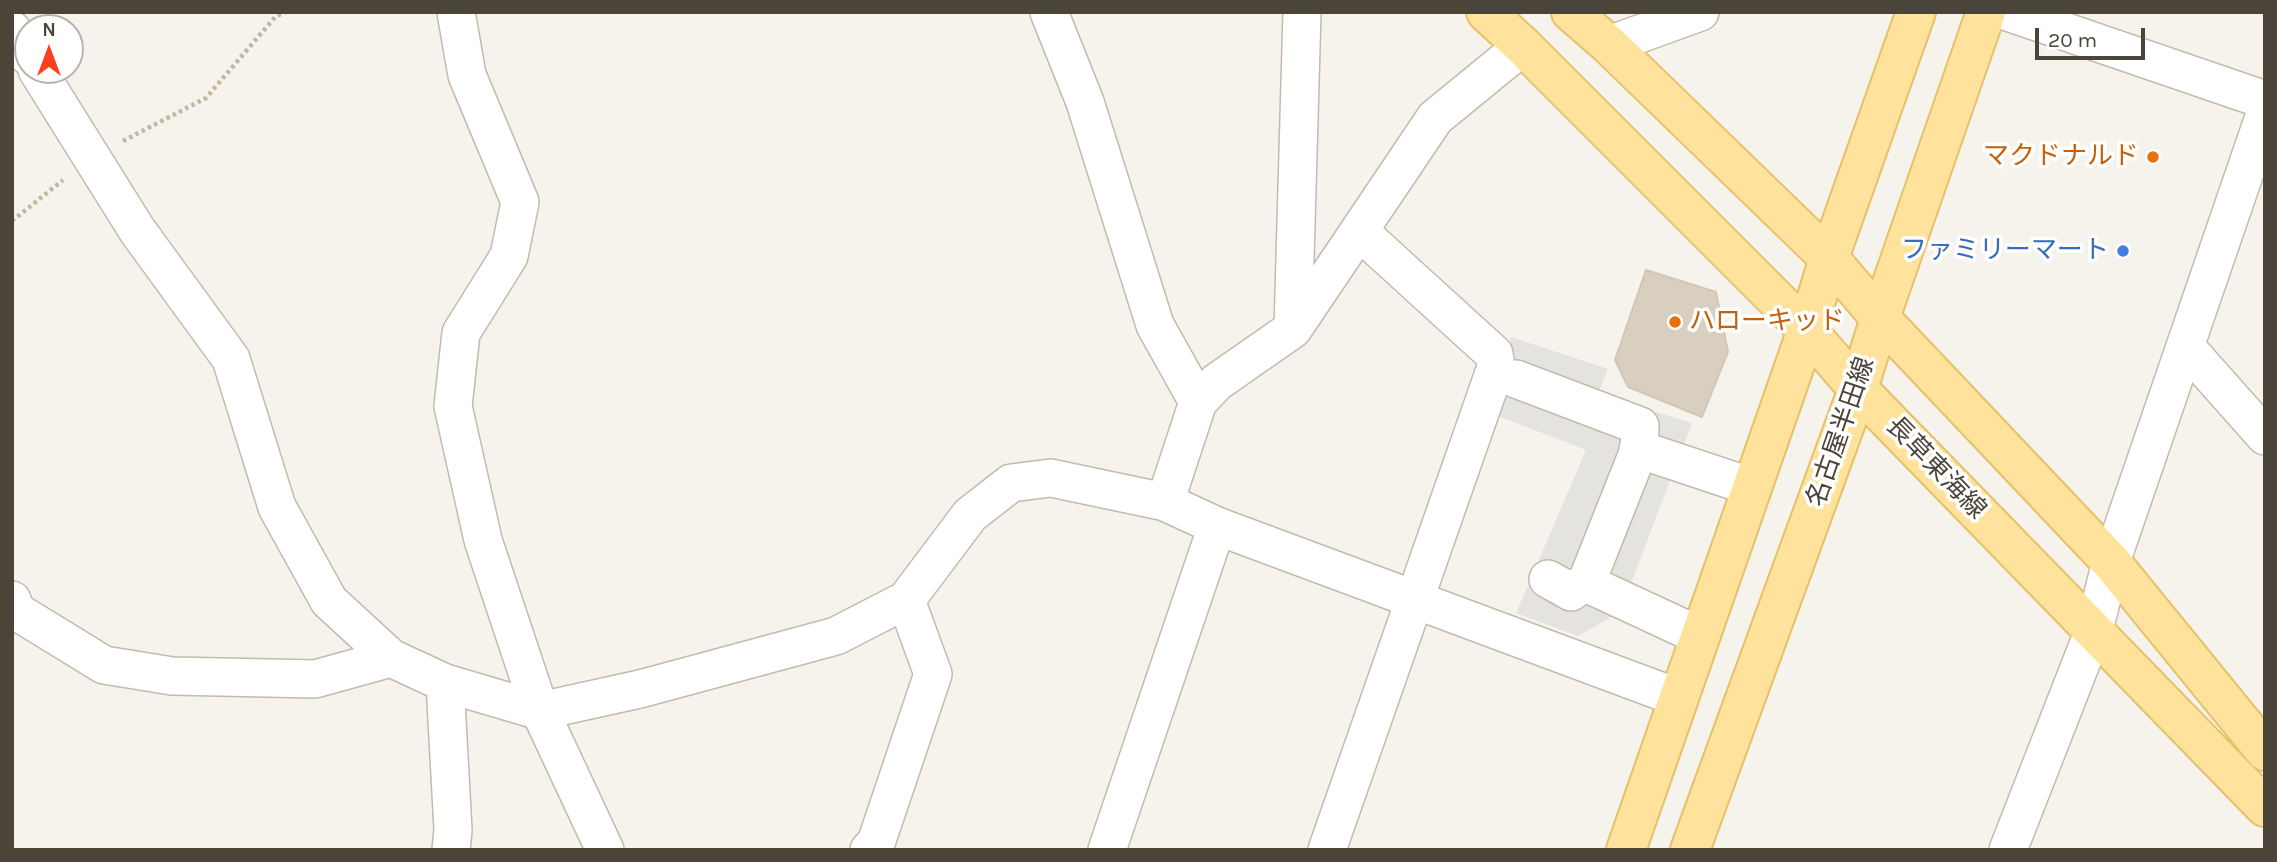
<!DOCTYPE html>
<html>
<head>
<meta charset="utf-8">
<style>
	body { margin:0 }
	#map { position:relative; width:2277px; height:862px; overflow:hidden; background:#f6f3ec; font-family:Karla,sans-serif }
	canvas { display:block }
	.frame { position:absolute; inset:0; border:14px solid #4b4439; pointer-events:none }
	.north { position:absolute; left:14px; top:14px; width:70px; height:70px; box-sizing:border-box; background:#fff; border:2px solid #b7b4b0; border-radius:50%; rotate:0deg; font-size:19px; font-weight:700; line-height:28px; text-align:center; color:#4b4439 }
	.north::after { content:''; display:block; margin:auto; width:24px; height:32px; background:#fc3f1d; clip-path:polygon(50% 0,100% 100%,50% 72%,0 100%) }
	.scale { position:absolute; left:2035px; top:28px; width:110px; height:32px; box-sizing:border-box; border:4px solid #4b4439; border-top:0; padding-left:9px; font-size:21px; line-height:24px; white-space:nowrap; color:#4b4439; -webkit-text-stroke:5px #fff; paint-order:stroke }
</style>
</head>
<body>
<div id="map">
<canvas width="2277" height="862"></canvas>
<div class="frame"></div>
<div class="north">N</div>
<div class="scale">20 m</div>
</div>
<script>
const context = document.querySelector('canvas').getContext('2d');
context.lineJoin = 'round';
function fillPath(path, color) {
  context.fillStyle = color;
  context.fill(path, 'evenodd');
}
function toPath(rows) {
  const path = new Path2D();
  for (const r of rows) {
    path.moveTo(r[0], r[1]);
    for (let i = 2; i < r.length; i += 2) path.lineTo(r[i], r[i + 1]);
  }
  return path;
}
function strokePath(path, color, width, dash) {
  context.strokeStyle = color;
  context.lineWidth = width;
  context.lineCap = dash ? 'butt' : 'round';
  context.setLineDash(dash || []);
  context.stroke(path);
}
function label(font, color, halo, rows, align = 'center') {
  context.font = font + ' Karla,"Noto Sans JP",sans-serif';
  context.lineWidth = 7;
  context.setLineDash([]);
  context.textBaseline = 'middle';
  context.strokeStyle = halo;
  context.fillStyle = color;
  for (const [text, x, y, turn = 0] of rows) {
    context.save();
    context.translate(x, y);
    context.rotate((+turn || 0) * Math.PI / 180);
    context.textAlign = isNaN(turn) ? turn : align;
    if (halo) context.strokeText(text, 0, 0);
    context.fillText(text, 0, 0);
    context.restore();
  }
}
fillPath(toPath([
	[1511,337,1608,369,1598,394,1692,423,1620,612,1578,636,1516,613,1586,450,1488,412]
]), '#e5e3e0');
const building = toPath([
	[1646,270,1716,292,1728,352,1702,417,1628,387,1615,360,1646,270]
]);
fillPath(building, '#d8cfc1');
strokePath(building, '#d3c7b4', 2);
const minor = toPath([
	[456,12,467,75,520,202,509,256,461,333,453,406,483,540,540,711,605,850],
	[1049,12,1085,102,1155,325,1198,402],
	[2008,12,2265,100],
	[12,30,28,56],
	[1609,45,1700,12],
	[37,70,137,230,231,359,277,507,329,601,391,658,445,683,540,711,640,689,836,636,906,600,970,515,1011,483,1051,478,1165,502,1217,526,1679,698],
	[1293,329,1302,12],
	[2185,346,2265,436],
	[1516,379,1640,426,1639,450,1587,581,1571,592,1548,579],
	[1638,449,1752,487],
	[1165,502,1198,402,1217,382,1293,329,1435,118,1523,46],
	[1586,583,1700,636],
	[12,600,16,611,104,665,172,676,315,679,391,658],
	[445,683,453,830,451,850],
	[869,850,876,843,933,674,906,600],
	[1107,850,1217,526],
	[1327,850,1496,367,1494,354,1359,231],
	[2008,850,2094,630,2111,562,2265,114]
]);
const major = toPath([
	[1486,12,1523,46,1807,330,1858,389,2265,807],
	[1571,12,1609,45,1829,258,1880,318,2111,562,2265,751],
	[1626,850,1807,330,1829,258,1916,12],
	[1690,850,1858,389,1880,318,1986,12]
]);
strokePath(minor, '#c2bbae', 40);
strokePath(major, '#e6c16a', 42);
strokePath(toPath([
	[123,141,206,98,276,16,286,12],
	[12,221,63,180]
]), '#c4b79f', 4.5, [3.5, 3.5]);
strokePath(minor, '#fff', 37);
strokePath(major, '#ffe39c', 38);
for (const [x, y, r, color] of [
	[2153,157,7,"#e8710a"],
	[2123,251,7,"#3f7fe0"],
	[1675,322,7,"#e8710a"]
]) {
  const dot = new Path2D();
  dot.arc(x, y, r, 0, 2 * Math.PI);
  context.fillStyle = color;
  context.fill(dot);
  strokePath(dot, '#fff', 2.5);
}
label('26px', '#c56008', '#fff', [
	["マクドナルド",2139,157],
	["ハローキッド",1689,322,"left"]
], 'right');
label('26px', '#366cbe', '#fff', [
	["ファミリーマート",2109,251]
], 'right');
label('26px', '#4b4439', '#fff', [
	["名古屋半田線",1841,432,-71],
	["長草東海線",1936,468,46]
]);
</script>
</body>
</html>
